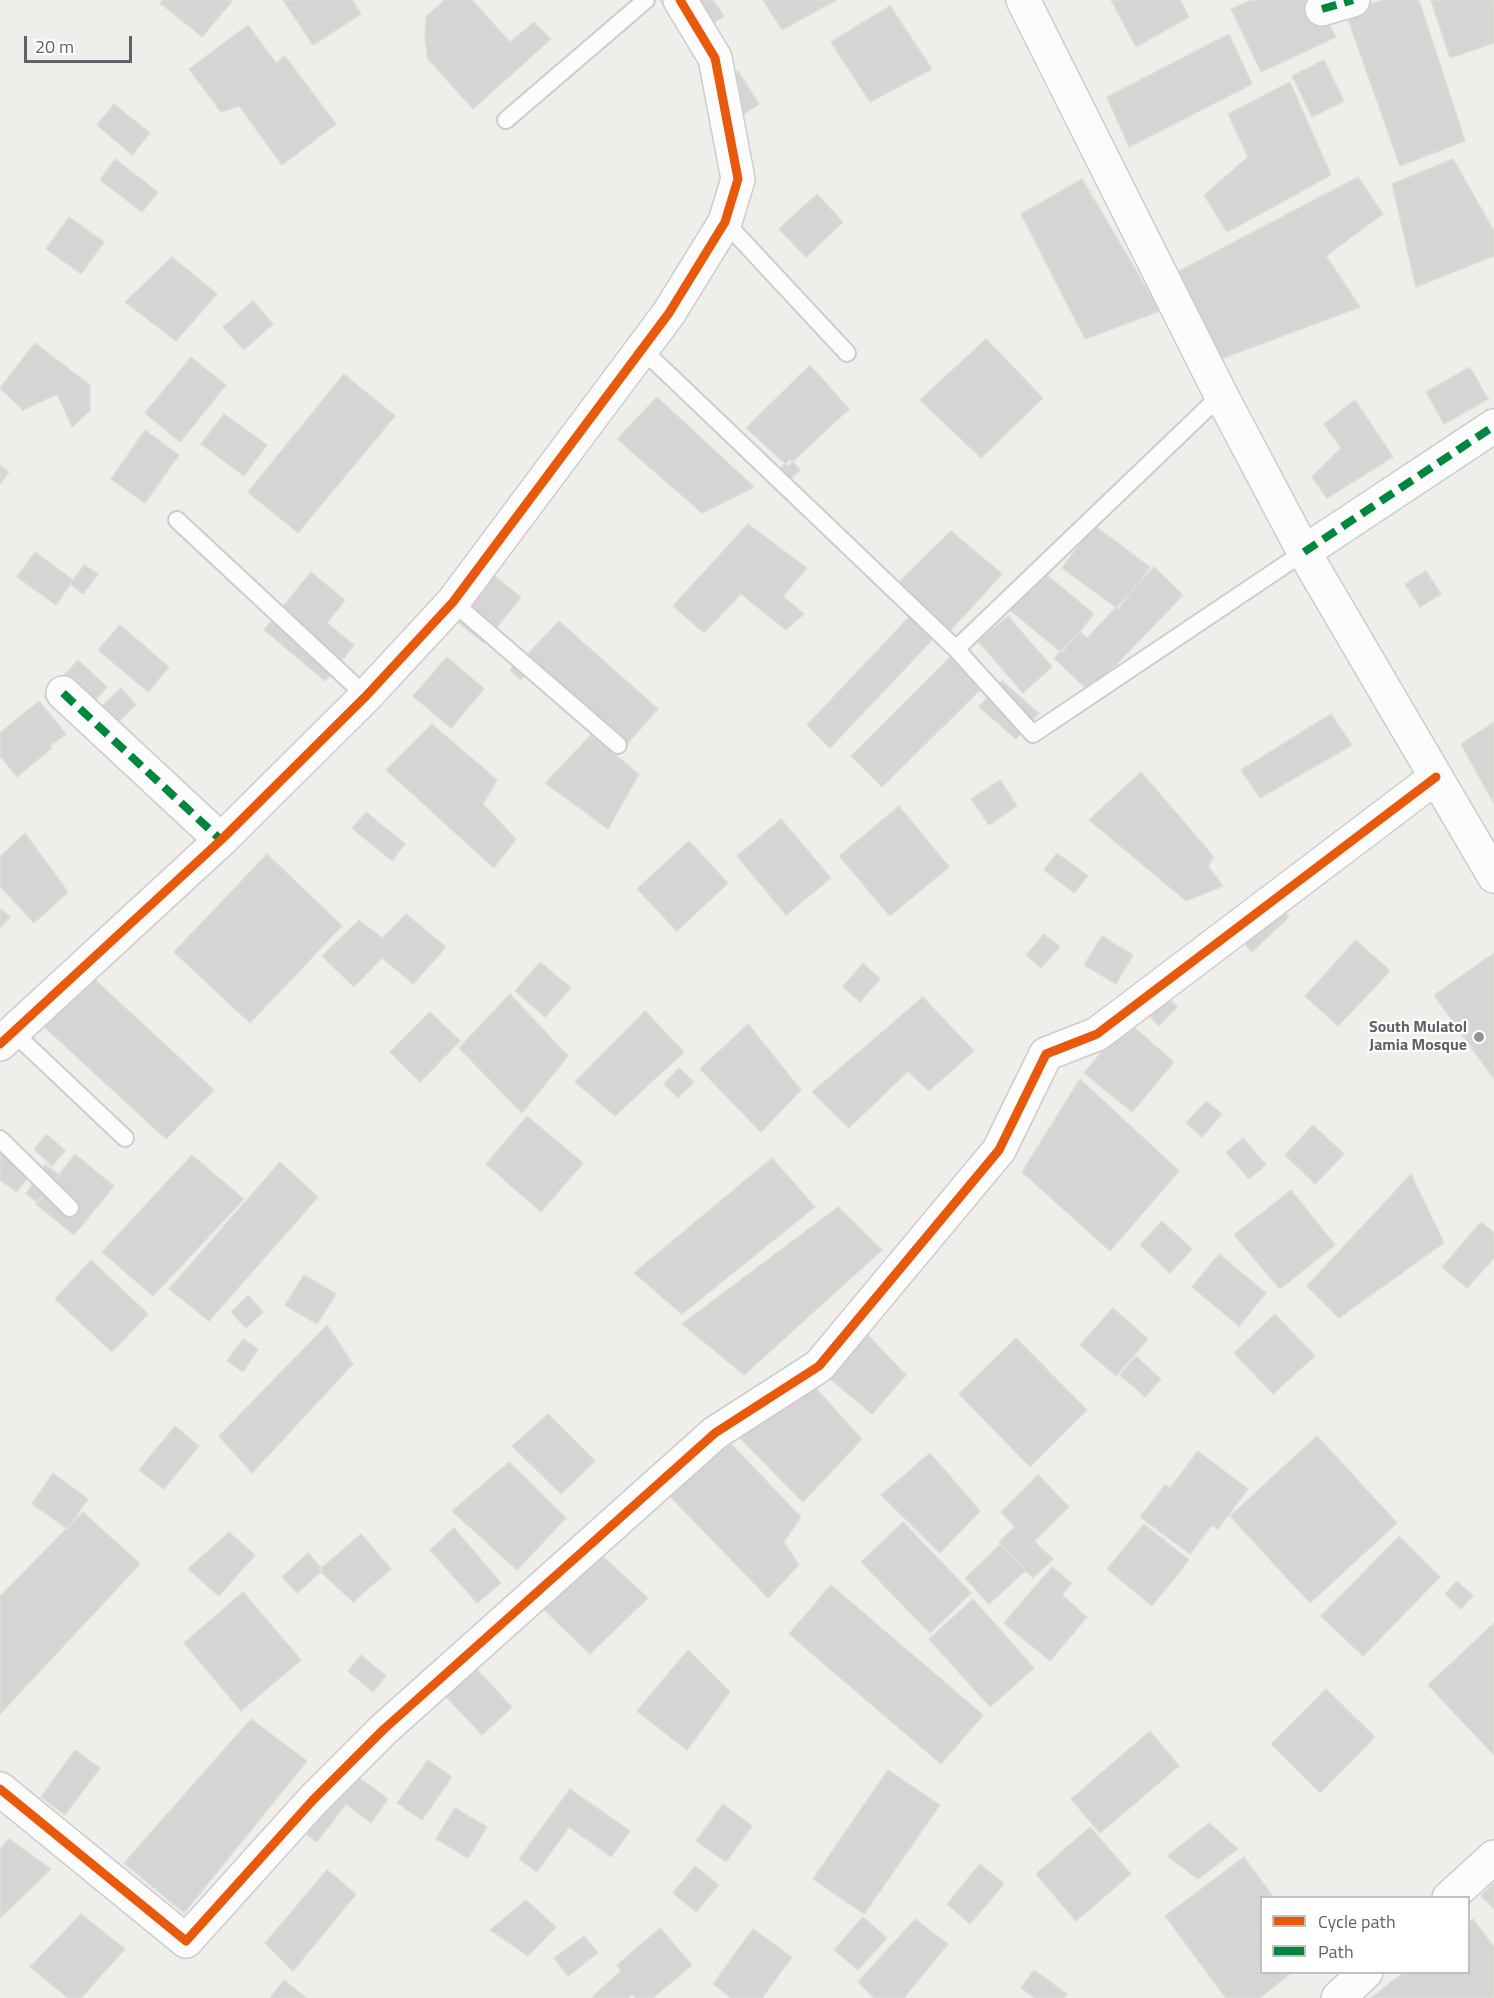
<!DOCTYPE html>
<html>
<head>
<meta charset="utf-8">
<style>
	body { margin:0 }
	#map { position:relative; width:1494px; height:1998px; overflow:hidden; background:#efeeea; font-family:"Titillium Web",sans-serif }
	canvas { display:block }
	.legend { position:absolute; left:1260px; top:1896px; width:210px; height:78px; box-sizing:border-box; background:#fff; border:2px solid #bfc1c3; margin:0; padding:8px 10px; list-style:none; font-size:18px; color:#5f6368 }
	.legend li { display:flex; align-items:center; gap:12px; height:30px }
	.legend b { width:30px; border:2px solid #bfc1c3 }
	.scale { position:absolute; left:24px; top:36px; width:108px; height:27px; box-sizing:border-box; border:3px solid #5f6368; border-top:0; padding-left:8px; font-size:18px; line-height:21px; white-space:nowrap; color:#5f6368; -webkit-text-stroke:4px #fff; paint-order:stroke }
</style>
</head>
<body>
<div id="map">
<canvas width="1494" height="1998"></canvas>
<ul class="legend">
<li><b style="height:8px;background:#e8590c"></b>Cycle path</li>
<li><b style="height:8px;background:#00873e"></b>Path</li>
</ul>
<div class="scale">20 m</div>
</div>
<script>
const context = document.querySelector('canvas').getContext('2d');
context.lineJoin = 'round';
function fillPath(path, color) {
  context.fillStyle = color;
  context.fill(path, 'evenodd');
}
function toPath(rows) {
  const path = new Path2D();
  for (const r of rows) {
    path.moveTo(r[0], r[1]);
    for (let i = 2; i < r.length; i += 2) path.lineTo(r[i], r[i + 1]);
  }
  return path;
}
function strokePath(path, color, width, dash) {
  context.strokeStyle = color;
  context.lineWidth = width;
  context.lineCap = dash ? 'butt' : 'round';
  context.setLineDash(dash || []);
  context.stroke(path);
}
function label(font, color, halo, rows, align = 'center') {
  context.font = font + ' "Titillium Web",sans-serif';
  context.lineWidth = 4.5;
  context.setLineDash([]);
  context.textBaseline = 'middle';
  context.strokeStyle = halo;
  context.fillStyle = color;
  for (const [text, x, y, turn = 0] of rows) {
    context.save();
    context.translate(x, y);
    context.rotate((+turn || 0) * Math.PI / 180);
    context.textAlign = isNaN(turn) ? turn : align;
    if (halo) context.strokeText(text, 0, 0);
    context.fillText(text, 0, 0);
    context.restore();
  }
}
const building = toPath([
	[163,0,233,0,202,37,160,3,163,0],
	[283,0,352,0,361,14,313,45,283,0],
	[445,0,472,0,510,42,534,22,551,39,473,109,428,59,425,40,426,16,445,0],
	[660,0,713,0,724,16,688,41,660,0],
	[763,0,836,0,782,30,763,0],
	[1111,0,1180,0,1189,17,1136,47,1111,0],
	[1252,0,1316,0,1336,37,1261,72,1231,9,1252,0],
	[1384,0,1419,0,1465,141,1400,166,1345,11,1384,0],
	[1431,0,1494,0,1494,43,1450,58,1431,0],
	[890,6,932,69,870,102,831,42,890,6],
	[248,25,276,63,285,56,336,124,282,165,239,106,221,112,189,69,248,25],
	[1229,34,1252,84,1129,147,1107,97,1229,34],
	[1324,60,1344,101,1312,117,1292,76,1324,60],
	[738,71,759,104,729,125,706,92,738,71],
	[1290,82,1331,175,1227,232,1204,195,1248,157,1228,114,1290,82],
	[114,104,150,133,132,155,97,125,114,104],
	[115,159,158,192,142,212,100,180,115,159],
	[1453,159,1494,231,1494,256,1416,287,1392,184,1453,159],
	[1358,177,1383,214,1326,256,1360,307,1218,360,1179,271,1358,177],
	[1082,179,1160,311,1085,339,1021,214,1082,179],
	[817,194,843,222,806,257,779,229,817,194],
	[69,217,104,242,81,274,46,249,69,217],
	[172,257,217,294,176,341,125,302,172,257],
	[253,301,273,324,244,350,223,327,253,301],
	[986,339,1043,398,981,458,920,400,986,339],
	[35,343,90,385,90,411,72,427,57,394,23,410,0,388,35,343],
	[191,357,226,385,180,442,145,413,191,357],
	[810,365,849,409,788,466,746,428,810,365],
	[1470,367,1488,399,1444,424,1426,392,1470,367],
	[344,374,395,416,298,533,248,492,344,374],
	[657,397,754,487,702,513,617,439,657,397],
	[1355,400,1393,457,1327,498,1312,477,1341,448,1324,424,1355,400],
	[224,414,267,445,244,476,201,444,224,414],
	[145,430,179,455,145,503,111,479,145,430],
	[790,459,800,470,781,489,771,477,790,459],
	[0,465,9,472,0,484,0,465],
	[748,524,807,568,783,596,804,614,786,630,741,594,704,633,673,606,748,524],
	[1094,525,1150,567,1118,609,1062,568,1094,525],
	[951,531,1002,574,950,631,898,583,951,531],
	[35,552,73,580,56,605,17,577,35,552],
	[473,559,521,597,484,643,437,606,473,559],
	[84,565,98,574,83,594,70,584,84,565],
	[1154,567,1183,595,1090,692,1054,658,1080,631,1087,638,1154,567],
	[1042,571,1094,614,1062,653,1010,610,1042,571],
	[1426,571,1441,594,1420,607,1405,584,1426,571],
	[311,572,345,600,327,623,354,645,325,681,264,630,311,572],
	[910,616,934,638,830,748,807,725,910,616],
	[1008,616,1052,667,1023,693,978,641,1008,616],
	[559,621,658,709,628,743,525,657,559,621],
	[120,625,169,667,148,692,98,650,120,625],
	[447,657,484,689,451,728,413,696,447,657],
	[523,657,534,666,521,680,510,670,523,657],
	[950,657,981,689,882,787,851,756,950,657],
	[78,660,107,687,73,724,44,697,78,660],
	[1002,681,1039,713,1016,739,979,707,1002,681],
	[121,688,136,705,111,729,95,713,121,688],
	[39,701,66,734,50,746,52,748,17,777,0,756,0,733,39,701],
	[1331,714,1352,745,1260,798,1241,770,1331,714],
	[1494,722,1494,804,1461,744,1494,722],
	[432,724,497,780,483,804,516,839,494,868,386,770,432,724],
	[591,735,639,774,608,829,545,783,591,735],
	[1141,772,1214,857,1208,866,1223,886,1186,901,1089,820,1141,772],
	[1000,780,1017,806,989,825,971,799,1000,780],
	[899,806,949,867,890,916,839,856,899,806],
	[366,812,405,844,392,861,352,828,366,812],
	[781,819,831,878,786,915,737,856,781,819],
	[25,833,68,892,34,923,0,886,0,857,25,833],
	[689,841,728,883,677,931,637,889,689,841],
	[1057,853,1088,876,1074,893,1044,870,1057,853],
	[267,854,342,926,250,1023,174,952,267,854],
	[1273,899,1289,917,1252,952,1235,934,1273,899],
	[0,908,10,917,0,928,0,908],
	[406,914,446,947,413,984,382,958,354,987,322,956,359,920,382,938,406,914],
	[1044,934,1060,947,1041,968,1026,955,1044,934],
	[1102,936,1133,955,1116,984,1084,965,1102,936],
	[1356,940,1390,971,1338,1026,1305,996,1356,940],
	[1494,953,1494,1079,1434,995,1494,953],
	[540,962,571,988,545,1017,515,991,540,962],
	[863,963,880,979,860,1002,843,987,863,963],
	[90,975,214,1090,166,1139,41,1024,90,975],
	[1163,993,1177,1007,1159,1026,1145,1011,1163,993],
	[510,994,568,1056,522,1113,459,1048,510,994],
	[923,997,974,1051,929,1091,908,1071,849,1128,812,1092,923,997],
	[645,1011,684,1052,615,1116,575,1082,645,1011],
	[430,1012,460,1041,420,1082,390,1052,430,1012],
	[1127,1021,1174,1062,1132,1112,1084,1073,1127,1021],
	[748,1024,801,1090,761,1132,700,1069,748,1024],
	[679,1068,694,1082,678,1098,664,1084,679,1068],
	[1080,1079,1179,1171,1110,1251,1022,1172,1080,1079],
	[1206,1101,1222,1114,1202,1137,1186,1123,1206,1101],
	[527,1116,583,1163,541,1212,486,1164,527,1116],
	[1313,1125,1344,1154,1315,1184,1285,1155,1313,1125],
	[47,1134,65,1151,52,1166,34,1149,47,1134],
	[1243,1138,1266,1165,1249,1179,1226,1152,1243,1138],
	[4,1145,35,1168,17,1192,0,1180,0,1151,4,1145],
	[75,1154,114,1186,74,1235,36,1204,75,1154],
	[192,1155,244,1199,153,1296,102,1252,192,1155],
	[772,1158,815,1207,682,1314,634,1273,772,1158],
	[280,1162,318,1197,209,1321,169,1289,280,1162],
	[45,1165,59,1174,39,1203,26,1194,45,1165],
	[1411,1174,1444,1243,1339,1318,1307,1286,1411,1174],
	[1291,1190,1335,1245,1280,1289,1234,1235,1291,1190],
	[838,1207,882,1250,744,1375,682,1324,838,1207],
	[1162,1221,1192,1249,1170,1273,1140,1245,1162,1221],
	[1481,1222,1494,1233,1494,1258,1467,1288,1442,1267,1481,1222],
	[1219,1254,1266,1293,1239,1326,1192,1287,1219,1254],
	[91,1260,148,1314,112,1352,55,1299,91,1260],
	[304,1275,336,1294,317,1324,285,1305,304,1275],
	[248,1295,263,1312,246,1328,231,1312,248,1295],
	[1113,1308,1148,1339,1116,1376,1080,1345,1113,1308],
	[1275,1314,1315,1356,1273,1394,1234,1353,1275,1314],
	[327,1325,353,1364,252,1473,219,1436,327,1325],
	[866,1333,906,1375,872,1414,824,1374,866,1333],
	[1016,1338,1087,1410,1030,1467,959,1394,1016,1338],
	[243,1339,258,1349,243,1372,227,1361,243,1339],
	[1136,1356,1161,1379,1145,1397,1120,1375,1136,1356],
	[810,1382,862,1439,803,1502,737,1435,810,1382],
	[548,1414,595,1461,561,1494,512,1446,548,1414],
	[175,1426,199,1446,164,1489,139,1470,175,1426],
	[1317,1436,1397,1523,1310,1603,1230,1516,1317,1436],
	[731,1444,801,1517,784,1542,799,1565,768,1598,665,1491,731,1444],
	[1198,1451,1248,1489,1218,1529,1212,1525,1190,1554,1140,1517,1165,1485,1170,1488,1198,1451],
	[930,1453,980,1511,940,1553,881,1495,930,1453],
	[509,1462,566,1518,517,1570,452,1511,509,1462],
	[53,1473,88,1499,67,1529,32,1504,53,1473],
	[1038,1475,1069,1507,1034,1541,1053,1559,1033,1578,999,1542,1015,1527,1001,1512,1038,1475],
	[83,1512,140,1564,0,1714,0,1596,83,1512],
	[903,1522,971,1593,930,1633,861,1562,903,1522],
	[1144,1524,1189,1560,1152,1606,1107,1569,1144,1524],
	[454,1528,501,1583,477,1603,430,1550,454,1528],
	[229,1532,255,1555,219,1596,188,1569,229,1532],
	[361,1534,391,1569,353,1602,319,1570,361,1534],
	[1399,1536,1440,1577,1363,1656,1321,1616,1399,1536],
	[1001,1544,1026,1570,989,1604,965,1578,1001,1544],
	[597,1551,648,1598,590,1654,539,1605,597,1551],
	[308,1553,323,1570,297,1593,282,1577,308,1553],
	[1052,1567,1072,1583,1062,1595,1087,1617,1050,1661,1004,1623,1052,1567],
	[1457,1581,1473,1596,1461,1609,1445,1594,1457,1581],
	[831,1585,983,1715,941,1764,789,1634,831,1585],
	[243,1592,301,1660,241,1711,184,1643,243,1592],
	[973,1599,1034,1668,990,1707,929,1639,973,1599],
	[1494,1623,1494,1755,1428,1685,1494,1623],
	[455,1646,512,1707,482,1735,425,1674,455,1646],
	[688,1650,730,1692,687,1750,637,1711,688,1650],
	[361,1655,386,1676,373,1692,348,1671,361,1655],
	[1326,1689,1375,1737,1320,1793,1271,1744,1326,1689],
	[251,1719,307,1761,184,1913,124,1863,251,1719],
	[1150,1731,1179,1766,1100,1833,1071,1799,1150,1731],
	[75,1750,100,1768,65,1815,41,1797,75,1750],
	[334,1759,388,1799,371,1823,346,1804,317,1842,288,1821,334,1759],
	[428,1760,452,1777,422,1820,397,1803,428,1760],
	[888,1770,940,1805,864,1914,813,1879,888,1770],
	[570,1789,630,1831,611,1857,569,1827,537,1872,519,1859,570,1789],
	[723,1804,752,1826,726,1862,696,1841,723,1804],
	[455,1808,487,1827,468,1858,436,1839,455,1808],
	[1209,1823,1238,1849,1198,1879,1167,1856,1209,1823],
	[1090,1827,1131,1874,1076,1921,1036,1874,1090,1827],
	[9,1839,51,1869,0,1918,0,1849,9,1839],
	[1244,1857,1274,1898,1262,1898,1262,1972,1292,1972,1260,1998,1226,1998,1165,1916,1244,1857],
	[980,1864,1004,1884,970,1924,947,1904,980,1864],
	[695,1866,719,1885,696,1912,673,1893,695,1866],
	[327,1870,356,1894,293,1971,265,1943,327,1870],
	[1494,1882,1494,1909,1481,1896,1494,1882],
	[526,1900,556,1927,528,1956,490,1930,526,1900],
	[81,1914,125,1949,81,1998,68,1998,30,1967,81,1914],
	[863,1917,887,1938,858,1970,834,1950,863,1917],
	[915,1919,948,1944,904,1998,874,1998,858,1982,915,1919],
	[1473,1919,1494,1947,1494,1998,1371,1998,1404,1972,1468,1972,1468,1923,1473,1919],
	[660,1928,692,1965,653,1998,636,1998,632,1994,628,1998,594,1998,593,1996,621,1971,617,1965,660,1928],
	[753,1929,792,1957,762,1998,731,1998,713,1984,753,1929],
	[584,1936,598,1953,568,1976,554,1958,584,1936],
	[1034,1970,1067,1994,1064,1998,1035,1998,1021,1988,1034,1970],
	[284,1980,306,1998,270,1998,284,1980]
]);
fillPath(building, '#d6d5d3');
strokePath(building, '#deddd9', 1.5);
const service = toPath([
	[506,120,646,0],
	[725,222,847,353],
	[642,349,956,649,1033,734,1304,552],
	[177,520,366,696],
	[453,602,618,745],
	[956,649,1221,395],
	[13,1032,125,1138],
	[0,1139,70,1208]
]);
const minor = toPath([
	[1023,0,1221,395,1304,552,1494,876],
	[1322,9,1353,0],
	[1304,552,1494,426],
	[63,693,221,840],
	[0,1044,221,840,366,696,453,602,669,313,725,222,738,179,715,58,680,0],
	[0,1789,186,1941,313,1800,383,1730,715,1433,819,1366,999,1150,1046,1054,1097,1034,1436,777]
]);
const tertiary = toPath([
	[1449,1898,1494,1857],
	[1338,1998,1366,1972]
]);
strokePath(service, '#cbcccc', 20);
strokePath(minor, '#cbcccc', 36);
strokePath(tertiary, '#cbcccc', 36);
strokePath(service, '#fdfcfc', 16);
strokePath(minor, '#fdfcfc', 33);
strokePath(tertiary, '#fdfcfc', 33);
strokePath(toPath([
	[1322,9,1353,0],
	[1304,552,1494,426],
	[63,693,221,840]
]), '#00873e', 8, [15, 8]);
strokePath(toPath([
	[0,1044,221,840,366,696,453,602,669,313,725,222,738,179,715,58,680,0],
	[0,1789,186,1941,313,1800,383,1730,715,1433,819,1366,999,1150,1046,1054,1097,1034,1436,777]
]), '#e8590c', 9);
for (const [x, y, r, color] of [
	[1479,1037,6,"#919496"]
]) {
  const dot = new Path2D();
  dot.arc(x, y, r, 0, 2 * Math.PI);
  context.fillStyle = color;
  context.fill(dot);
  strokePath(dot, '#fff', 2);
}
label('bold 16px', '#5f6368', '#fff', [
	["South Mulatol",1467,1028],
	["Jamia Mosque",1467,1046]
], 'right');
</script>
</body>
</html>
